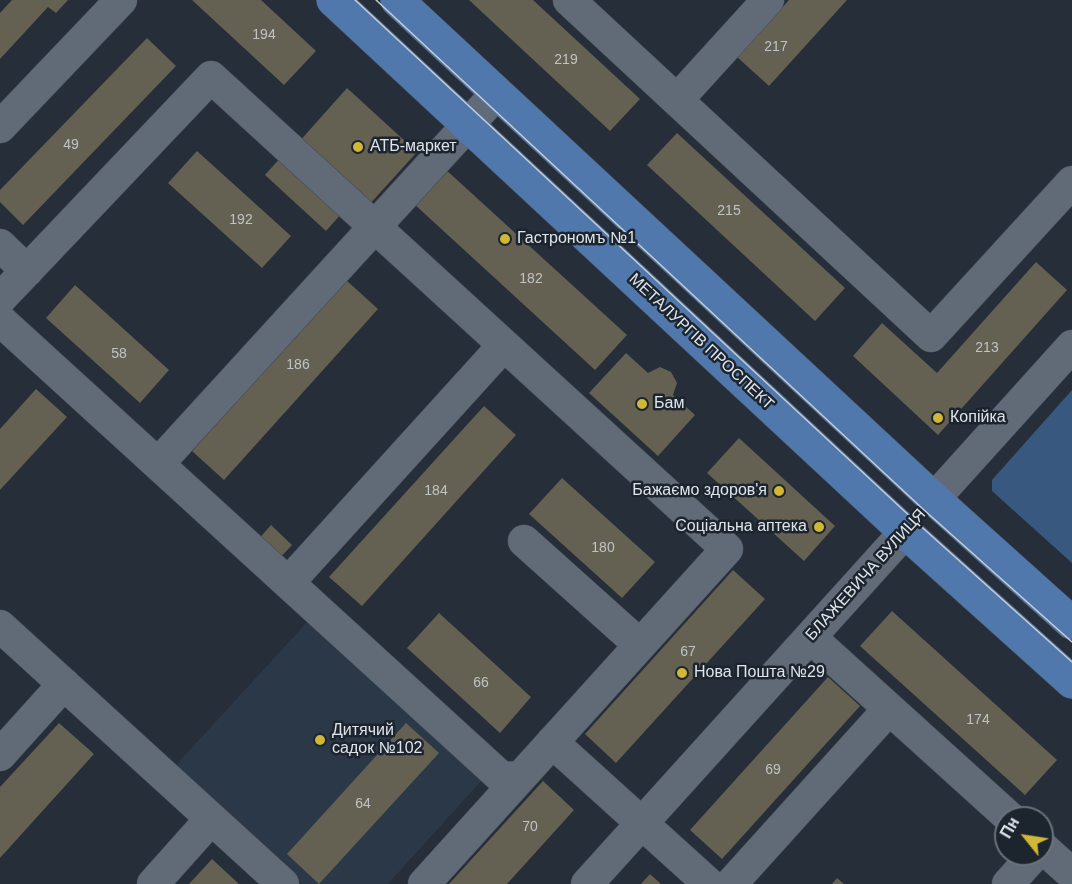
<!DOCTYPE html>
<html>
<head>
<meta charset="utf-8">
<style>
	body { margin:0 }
	#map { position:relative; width:1072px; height:884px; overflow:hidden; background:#252e39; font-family:Helvetica,sans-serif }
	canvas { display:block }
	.north { position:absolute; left:994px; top:806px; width:60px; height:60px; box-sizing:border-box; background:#1c242e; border:2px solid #6a717a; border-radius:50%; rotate:300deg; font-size:16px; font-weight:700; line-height:24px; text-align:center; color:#dee4eb }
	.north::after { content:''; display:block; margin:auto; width:21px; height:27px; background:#d1b736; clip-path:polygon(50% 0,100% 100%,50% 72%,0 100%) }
</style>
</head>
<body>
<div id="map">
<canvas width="1072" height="884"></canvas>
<div class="north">Пн</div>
</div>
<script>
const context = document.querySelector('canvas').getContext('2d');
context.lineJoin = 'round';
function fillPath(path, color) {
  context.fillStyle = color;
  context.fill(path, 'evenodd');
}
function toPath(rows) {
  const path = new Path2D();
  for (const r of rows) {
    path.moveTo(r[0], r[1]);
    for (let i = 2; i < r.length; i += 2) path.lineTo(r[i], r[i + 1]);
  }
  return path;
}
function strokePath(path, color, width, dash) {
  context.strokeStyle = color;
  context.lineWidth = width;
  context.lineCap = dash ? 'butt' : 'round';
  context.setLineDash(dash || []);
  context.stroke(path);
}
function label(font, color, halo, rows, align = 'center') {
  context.font = font + ' Helvetica,sans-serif';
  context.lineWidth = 5;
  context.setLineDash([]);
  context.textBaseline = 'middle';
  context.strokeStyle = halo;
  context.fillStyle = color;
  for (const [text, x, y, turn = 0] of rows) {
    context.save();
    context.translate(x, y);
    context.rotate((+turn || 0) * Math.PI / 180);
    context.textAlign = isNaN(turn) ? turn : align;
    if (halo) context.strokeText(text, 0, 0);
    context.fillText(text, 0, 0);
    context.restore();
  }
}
fillPath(toPath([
	[309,620,483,779,388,884,302,884,174,767]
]), '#2b3848');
fillPath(toPath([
	[1072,390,1072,563,992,491,992,480]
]), '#39587f');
fillPath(toPath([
	[12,0,68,0,56,13,48,7,0,59,0,13],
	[192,0,261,0,316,51,284,85],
	[469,0,533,0,640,99,610,131],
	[789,0,847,0,769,86,737,57],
	[147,38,176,66,23,225,0,202,0,190],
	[347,88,417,152,368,206,298,143],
	[677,133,845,288,815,321,647,165],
	[197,151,291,236,262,268,168,183],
	[281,157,342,213,326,231,265,175],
	[444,168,627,335,595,370,413,203],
	[1036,262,1067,290,938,435,853,356,882,323,937,373],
	[346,280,378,309,224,480,192,451],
	[75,285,169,370,140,403,46,318],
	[626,353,648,373,660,367,671,372,677,383,673,395,695,415,658,456,589,393],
	[36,389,67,417,0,490,0,429],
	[484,406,516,435,362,606,329,577],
	[739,438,835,526,804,561,707,473],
	[562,478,655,562,622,598,529,514],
	[271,525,292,545,277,561,256,542],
	[733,570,765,599,616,763,585,734],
	[892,611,1057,760,1025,795,860,646],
	[439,613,531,697,500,733,407,648],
	[828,677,860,706,722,859,690,830],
	[59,723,94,754,0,858,0,787],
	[406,723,439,753,319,884,287,854],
	[543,781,574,810,507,884,449,884],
	[212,859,239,884,189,884],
	[650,874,661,884,641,884],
	[837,878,844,884,832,884]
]), '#646152');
const minor = toPath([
	[569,0,931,336,1072,182],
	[677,100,768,0],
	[0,127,121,0],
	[0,245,27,271],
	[0,299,211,77,727,549,424,884],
	[0,320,502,778,520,777],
	[158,464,497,93],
	[934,499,1072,346],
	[524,541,640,645],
	[288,583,504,345],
	[0,626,283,884],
	[810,637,1010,818],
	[552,742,709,884],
	[0,755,64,684],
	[1042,847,1072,874],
	[153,884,211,819],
	[587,884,905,532],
	[731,884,889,709],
	[1008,884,1035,854]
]);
const major = toPath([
	[333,0,905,532,1072,682],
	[397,0,934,499,1072,623]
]);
strokePath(minor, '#444c55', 33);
strokePath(major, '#444c55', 34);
strokePath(minor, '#616a77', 32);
strokePath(major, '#5078ac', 33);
strokePath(toPath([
	[355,0,915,521,1072,662],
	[376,0,924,510,1072,642]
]), '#c6ccd4', 1.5);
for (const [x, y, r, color] of [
	[358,147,6,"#d1b736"],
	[505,239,6,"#d1b736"],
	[642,404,6,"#d1b736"],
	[938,418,6,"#d1b736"],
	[779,491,6,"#d1b736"],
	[819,527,6,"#d1b736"],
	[682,673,6,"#d1b736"],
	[320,740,6,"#d1b736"]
]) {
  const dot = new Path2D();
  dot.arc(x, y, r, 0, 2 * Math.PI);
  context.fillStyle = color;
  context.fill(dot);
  strokePath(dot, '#1c242e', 2);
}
label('14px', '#c0c3c5', null, [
	["194",264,35],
	["217",776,47],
	["219",566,60],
	["49",71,145],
	["215",729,211],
	["192",241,220],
	["182",531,279],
	["213",987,348],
	["58",119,354],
	["186",298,365],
	["184",436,491],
	["180",603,548],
	["67",688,652],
	["66",481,683],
	["174",978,720],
	["69",773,770],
	["64",363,804],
	["70",530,827]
]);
label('16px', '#dee4eb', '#1c242e', [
	["АТБ-маркет",370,147],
	["Гастрономъ №1",517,239],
	["Бам",654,404],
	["Копійка",950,418],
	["Бажаємо здоров'я",767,491,"right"],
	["Соціальна аптека",807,527,"right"],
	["Нова Пошта №29",694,673],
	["Дитячий",332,731],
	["садок №102",332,749]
], 'left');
label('16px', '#dee4eb', '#1c242e', [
	["МЕТАЛУРГІВ ПРОСПЕКТ",701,342,43],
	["БЛАЖЕВИЧА ВУЛИЦЯ",866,575,-48]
]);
</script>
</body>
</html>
